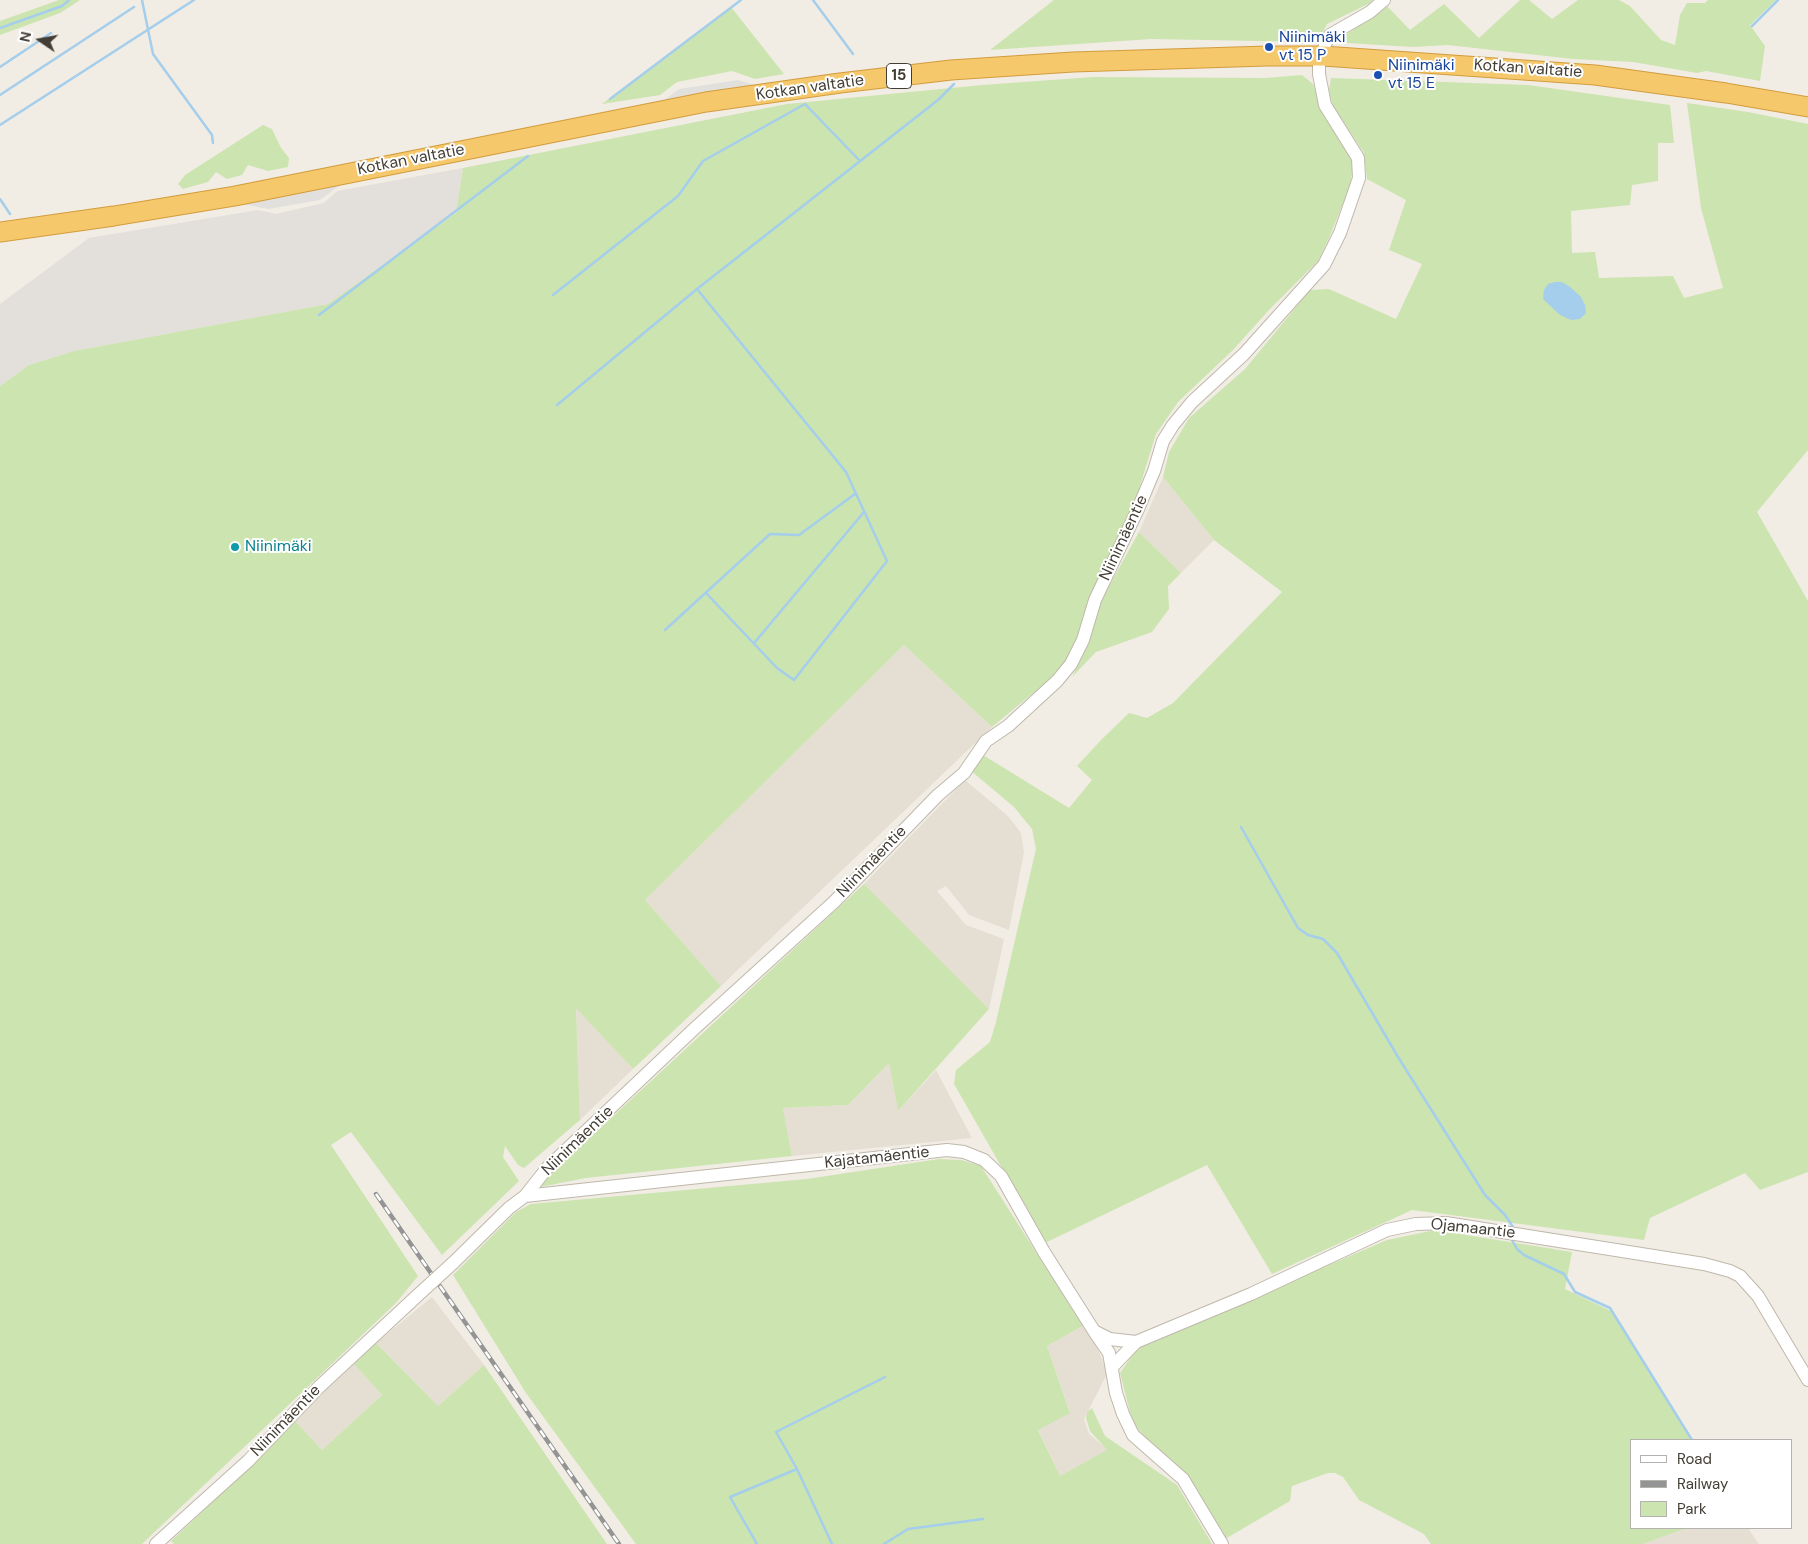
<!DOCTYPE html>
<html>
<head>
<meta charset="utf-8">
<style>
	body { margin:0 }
	#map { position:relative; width:1808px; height:1544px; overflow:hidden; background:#f1ede5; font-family:"DM Sans",sans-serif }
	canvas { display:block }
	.legend { position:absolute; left:1630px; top:1439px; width:162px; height:90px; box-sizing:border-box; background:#fff; border:1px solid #b4b2ae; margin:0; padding:6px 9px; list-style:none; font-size:15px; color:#433e35 }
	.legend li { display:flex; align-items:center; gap:10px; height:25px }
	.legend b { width:25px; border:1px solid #b4b2ae }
	.north { position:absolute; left:15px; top:15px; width:50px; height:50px; -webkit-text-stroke:4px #fff; paint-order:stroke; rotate:282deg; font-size:14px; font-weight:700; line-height:20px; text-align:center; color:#433e35 }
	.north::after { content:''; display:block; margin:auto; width:18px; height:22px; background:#433e35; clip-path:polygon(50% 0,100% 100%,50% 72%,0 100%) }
</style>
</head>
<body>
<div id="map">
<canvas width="1808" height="1544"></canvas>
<ul class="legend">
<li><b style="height:6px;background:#fff"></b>Road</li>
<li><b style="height:6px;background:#949494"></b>Railway</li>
<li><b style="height:14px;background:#cce4af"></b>Park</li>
</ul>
<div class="north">N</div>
</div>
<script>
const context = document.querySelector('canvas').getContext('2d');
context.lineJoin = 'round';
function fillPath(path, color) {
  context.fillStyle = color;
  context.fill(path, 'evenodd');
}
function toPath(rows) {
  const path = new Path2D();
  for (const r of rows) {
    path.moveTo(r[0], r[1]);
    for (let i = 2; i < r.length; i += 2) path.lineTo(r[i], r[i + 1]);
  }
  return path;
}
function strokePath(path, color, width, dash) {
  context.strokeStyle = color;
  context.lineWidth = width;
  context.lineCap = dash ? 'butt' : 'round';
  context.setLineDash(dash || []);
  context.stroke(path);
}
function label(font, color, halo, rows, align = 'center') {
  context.font = font + ' "DM Sans",sans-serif';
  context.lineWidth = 4;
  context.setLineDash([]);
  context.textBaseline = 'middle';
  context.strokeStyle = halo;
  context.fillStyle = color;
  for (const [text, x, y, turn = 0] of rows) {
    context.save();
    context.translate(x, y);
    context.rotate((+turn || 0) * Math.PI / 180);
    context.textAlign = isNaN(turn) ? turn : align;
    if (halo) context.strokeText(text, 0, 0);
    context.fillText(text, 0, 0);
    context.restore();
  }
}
fillPath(toPath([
	[1163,477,1214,540,1181,573,1139,532],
	[904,645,992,727,721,986,645,900],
	[965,780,1008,816,1021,833,1024,852,1009,930,969,915,946,886,937,891,966,925,1004,939,989,1009,864,884],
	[576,1007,633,1069,580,1120],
	[889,1063,898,1111,936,1070,972,1138,792,1156,783,1108,848,1105],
	[432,1297,484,1365,438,1406,376,1343],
	[1083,1326,1098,1349,1107,1374,1084,1419,1089,1434,1108,1450,1060,1476,1038,1429,1070,1412,1047,1346],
	[354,1364,382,1395,322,1450,294,1420],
	[1687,1528,1748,1528,1759,1544,1643,1544]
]), '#e5dfd3');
fillPath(toPath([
	[463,168,456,213,328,304,74,351,29,365,0,386,0,304,89,238,258,210,276,214,324,203,337,191]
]), '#e3dfda');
fillPath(toPath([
	[59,0,80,0,60,13,0,35,0,21],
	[1054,0,1373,0,1368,4,1327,24,1320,38,1313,42,1151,39,990,50],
	[1520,0,1529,0,1552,19,1578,0,1619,0,1630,6,1661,40,1675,45,1680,15,1687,3,1705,3,1708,0,1776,0,1750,25,1765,46,1760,81,1706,71,1697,73,1633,62,1573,59,1448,45,1413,47,1347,43,1346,35,1386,5,1410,30,1444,4,1479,38],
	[731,7,784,74,755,79,732,71,677,82,660,95,602,104],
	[1302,75,1313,84,1322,108,1354,160,1350,186,1329,238,1318,261,1268,311,1233,350,1178,402,1156,434,1134,505,1074,648,1055,675,992,727,904,645,645,900,721,986,633,1069,576,1008,580,1120,524,1168,518,1165,505,1146,503,1157,519,1181,442,1255,351,1132,331,1145,418,1276,396,1303,142,1544,0,1544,0,386,29,365,74,351,328,304,456,213,463,168,787,104,982,85,1093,77,1266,78],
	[1331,78,1528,85,1670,105,1674,143,1658,143,1658,181,1632,185,1630,205,1571,211,1572,253,1595,252,1599,278,1673,276,1684,298,1723,288,1701,208,1687,103,1748,112,1808,124,1808,450,1757,512,1808,601,1808,1172,1760,1190,1745,1173,1650,1218,1644,1240,1412,1210,1272,1274,1207,1165,1045,1243,954,1084,956,1070,990,1042,996,1022,1036,849,1032,829,1014,807,970,770,983,755,1069,808,1092,780,1077,766,1102,739,1129,713,1147,718,1173,703,1282,592,1214,540,1163,477,1169,452,1189,418,1245,369,1310,290,1329,289,1396,319,1422,264,1389,250,1406,200,1367,179,1364,153,1333,106,1329,91],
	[263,125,272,129,281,148,289,158,288,167,268,171,248,165,242,175,227,179,216,172,208,182,183,189,178,184,185,175],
	[1139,532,1181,573,1168,586,1169,609,1152,632,1096,652,1072,677,1087,646,1099,604],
	[864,884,989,1009,898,1111,889,1063,848,1105,783,1108,792,1156,586,1178,540,1187,541,1179,584,1143],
	[939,1159,961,1160,981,1166,1083,1326,1047,1346,1070,1413,1038,1430,1060,1476,1107,1450,1090,1431,1086,1418,1087,1412,1092,1408,1105,1436,1177,1485,1212,1544,636,1544,526,1393,453,1275,516,1212,531,1204,807,1179],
	[1435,1230,1572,1252,1565,1289,1611,1311,1691,1440,1632,1440,1632,1528,1687,1528,1643,1544,1431,1544,1424,1534,1359,1500,1343,1477,1335,1473,1328,1473,1292,1486,1290,1501,1225,1539,1149,1441,1137,1428,1130,1412,1120,1373,1138,1347,1387,1240],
	[376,1343,438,1406,484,1365,607,1544,174,1544,171,1541,268,1450,294,1420,322,1450,382,1395,354,1364]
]), '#cce4af');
fillPath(toPath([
	[738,80,764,88,657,105,679,89],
	[338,175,340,185,320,200,269,209,236,203]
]), '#e2e0dd');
fillPath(toPath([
	[1555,282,1562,282,1570,287,1581,297,1585,305,1586,313,1580,319,1571,320,1560,315,1543,299,1544,290,1548,284]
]), '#a4ceeb');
strokePath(toPath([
	[142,0,153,54,212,135,213,143],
	[813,0,853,54],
	[1752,26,1778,0],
	[0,28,62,6,69,0],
	[0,67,51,33],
	[0,95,134,7],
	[610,99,741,0],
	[0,125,194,0],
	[0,199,10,214],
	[697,289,846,472,887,561,794,680,777,668,706,593],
	[553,295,678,196,703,161,805,104,860,161],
	[319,315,528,156],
	[557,405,697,289,938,100,954,84],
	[665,630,770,534,799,535,855,494],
	[755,642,864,512],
	[1241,827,1298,928,1308,935,1323,939,1337,953,1398,1057,1485,1195,1505,1215,1513,1227],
	[1511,1238,1517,1249,1524,1255,1564,1274,1575,1292,1610,1308,1692,1440],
	[757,1544,730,1497,797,1469],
	[832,1544,797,1469,776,1432,885,1377],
	[884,1544,908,1529,983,1519]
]), '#a4ceeb', 2.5);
const minor = toPath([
	[1323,56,1325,44,1330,35,1370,12,1384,0],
	[525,1196,947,1150,964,1152,984,1160,1001,1176,1044,1252,1094,1331,1109,1353,1116,1393,1123,1414,1133,1435,1183,1479,1222,1544],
	[453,1263,509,1208,525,1196,548,1167,694,1029,834,902,938,795,964,773,986,741,1008,726,1057,681,1071,664,1083,640,1095,600,1138,509,1154,471,1163,441,1173,425,1192,402,1244,354,1324,265,1340,233,1359,178,1358,158,1325,105,1319,74,1319,56],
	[1096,1332,1110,1339,1136,1342],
	[1112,1367,1136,1342,1251,1294,1387,1230,1416,1224,1446,1223,1704,1264,1730,1271,1740,1276,1758,1296,1808,1380],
	[156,1544,248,1461,319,1387,418,1295]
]);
const highway = toPath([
	[0,232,114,216,235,196,706,102,840,83,951,70,1073,62,1267,56,1323,56,1595,75,1726,93,1808,107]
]);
strokePath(minor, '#bfb8ab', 14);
strokePath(highway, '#d39c3c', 21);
strokePath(minor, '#fff', 12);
strokePath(highway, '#f5c86c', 19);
const rail = toPath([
	[376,1194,619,1544]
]);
strokePath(rail, '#949494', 4.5);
strokePath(rail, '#fff', 2.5, [8]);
const minorBridge = toPath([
	[418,1295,453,1263]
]);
strokePath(minorBridge, '#bfb8ab', 14, []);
strokePath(minorBridge, '#fff', 12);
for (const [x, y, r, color] of [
	[1269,47,5,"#1a4fb4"],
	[1378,75,5,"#1a4fb4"],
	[235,547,5,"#0f9aa8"]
]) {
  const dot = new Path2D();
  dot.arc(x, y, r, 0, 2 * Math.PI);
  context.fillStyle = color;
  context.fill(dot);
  strokePath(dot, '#fff', 2);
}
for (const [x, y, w] of [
	[899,76,25]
]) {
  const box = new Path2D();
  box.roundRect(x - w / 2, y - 12.5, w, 25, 4);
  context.fillStyle = '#fff';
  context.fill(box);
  strokePath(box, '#433e35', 1);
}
label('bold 15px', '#433e35', null, [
	["15",899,76]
]);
label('16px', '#164399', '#fff', [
	["Niinimäki",1279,38],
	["vt 15 P",1279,56],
	["Niinimäki",1388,66],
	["vt 15 E",1388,84]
], 'left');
label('16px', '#433e35', '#fff', [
	["Kotkan valtatie",1528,69,4],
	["Kotkan valtatie",810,88,-8],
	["Kotkan valtatie",411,160,-11],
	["Niinimäentie",1124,538,-65],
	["Niinimäentie",872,862,-46],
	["Niinimäentie",578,1141,-44],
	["Kajatamäentie",877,1158,-6],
	["Ojamaantie",1473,1229,6],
	["Niinimäentie",286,1421,-46]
]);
label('16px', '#0d838f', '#fff', [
	["Niinimäki",245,547]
], 'left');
</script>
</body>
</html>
